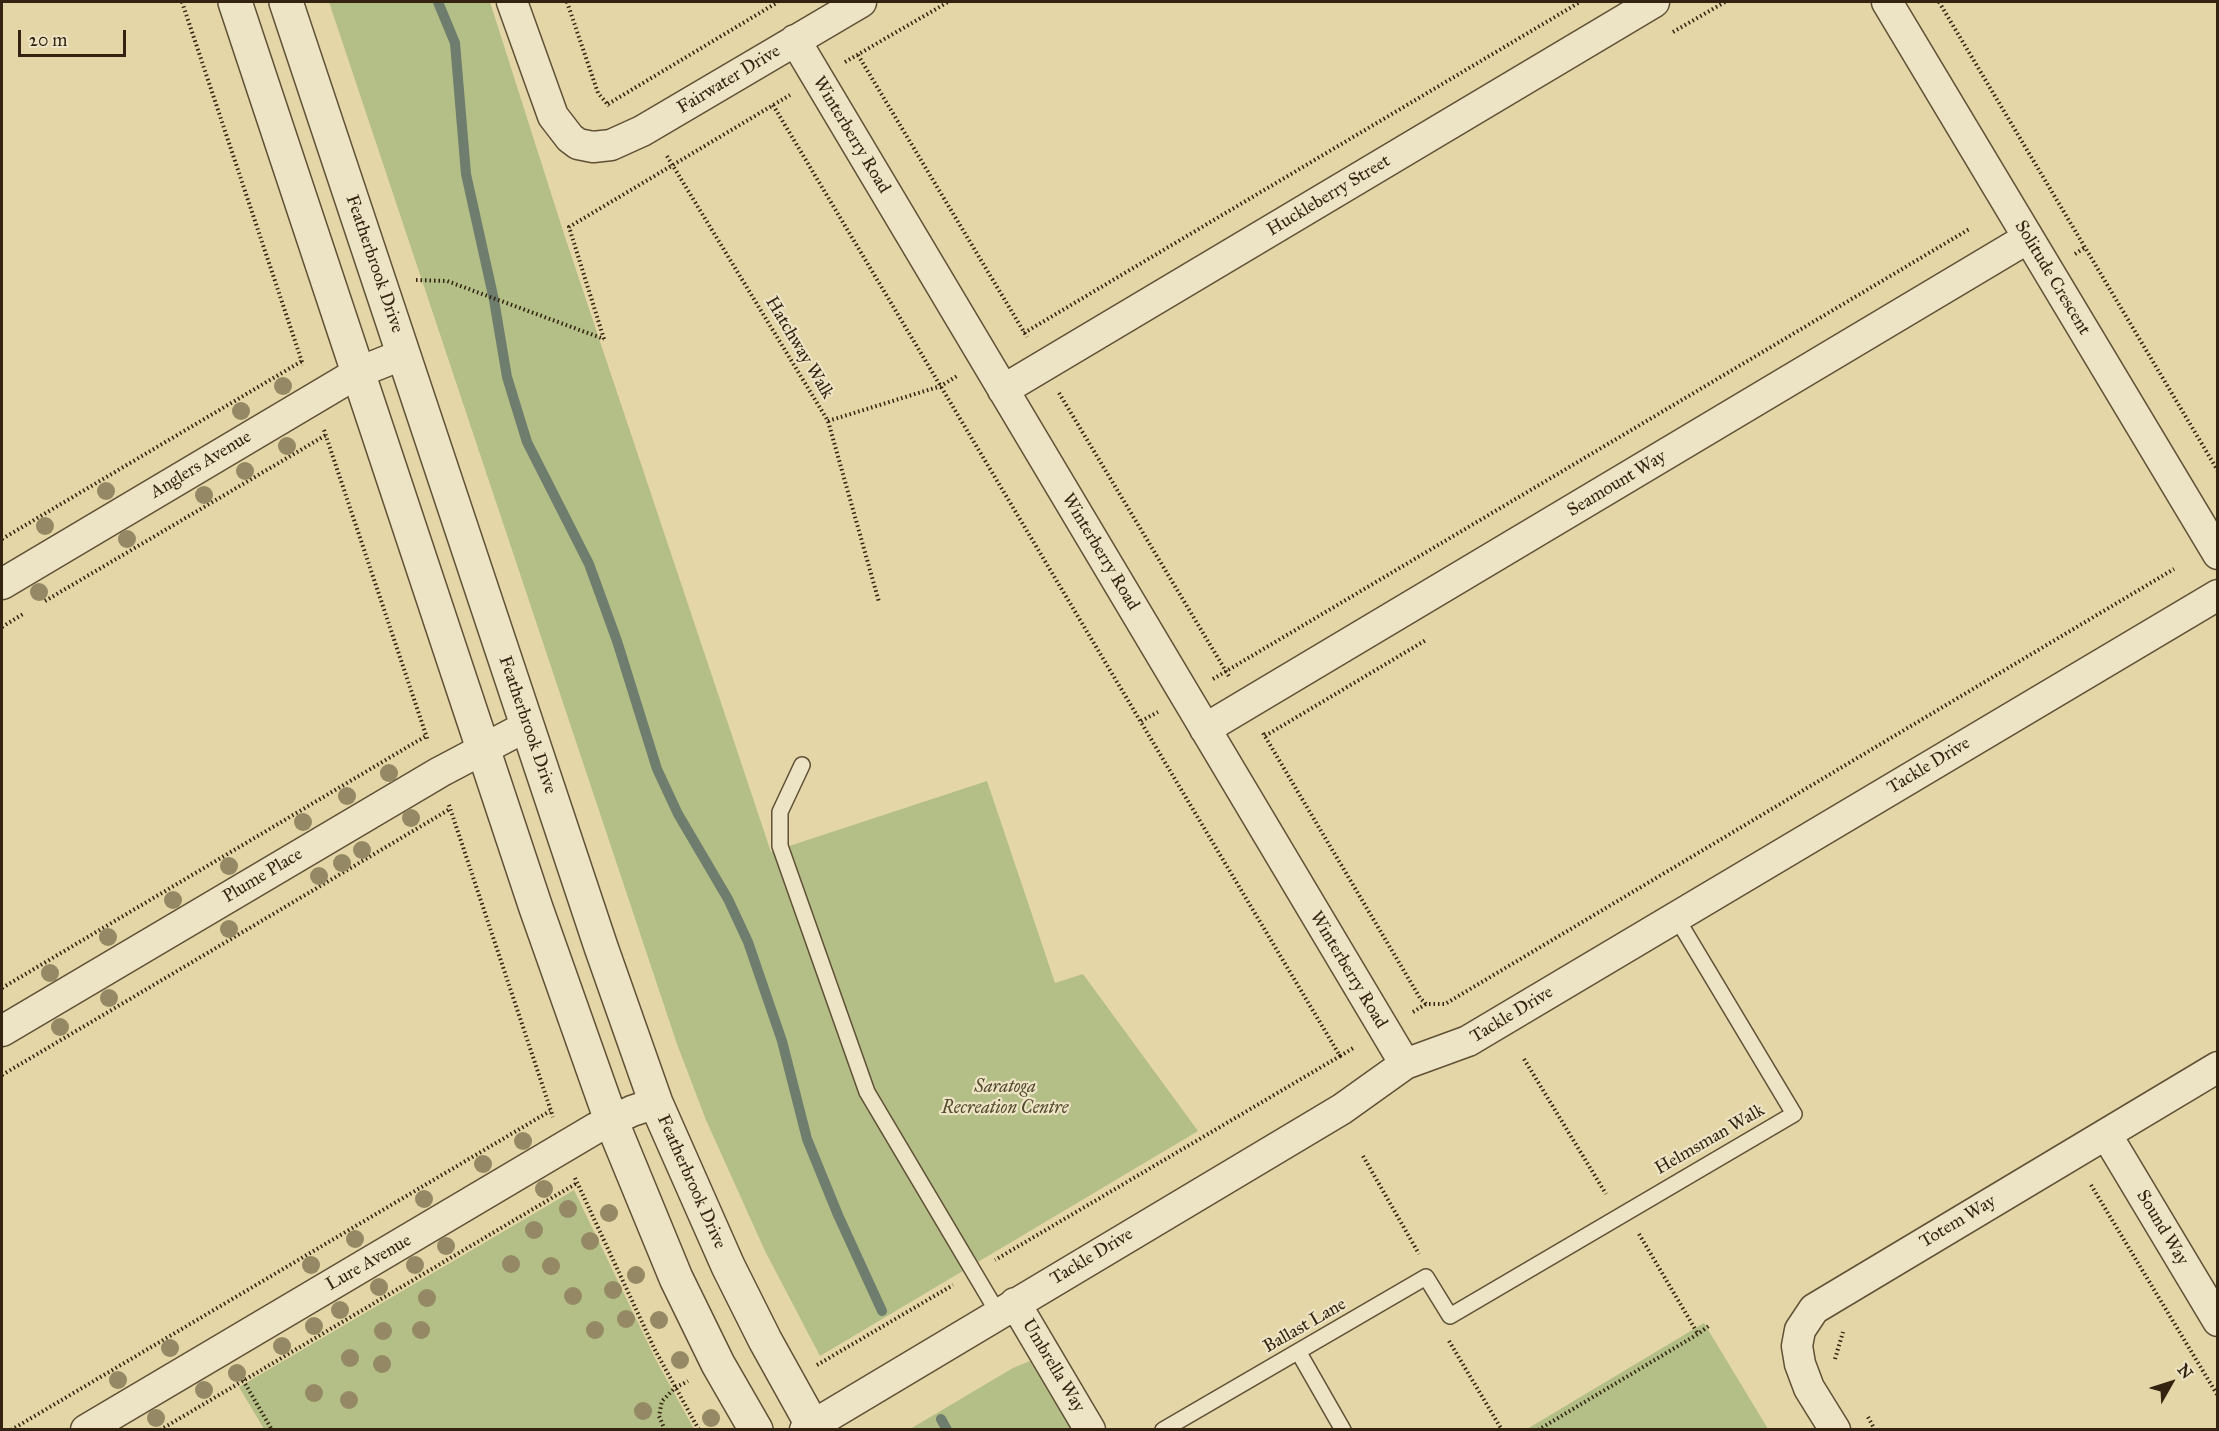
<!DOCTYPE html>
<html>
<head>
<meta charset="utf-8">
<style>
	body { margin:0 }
	#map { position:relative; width:2219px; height:1431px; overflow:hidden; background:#e4d6a6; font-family:"IM FELL Great Primer",serif }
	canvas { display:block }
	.frame { position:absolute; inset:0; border:3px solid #332310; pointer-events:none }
	.north { position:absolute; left:2141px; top:1353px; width:60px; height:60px; -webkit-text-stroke:4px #ede4c5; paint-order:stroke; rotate:51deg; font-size:16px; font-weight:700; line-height:24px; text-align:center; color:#332310 }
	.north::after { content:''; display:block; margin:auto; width:21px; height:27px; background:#332310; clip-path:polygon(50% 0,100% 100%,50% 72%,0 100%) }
	.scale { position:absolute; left:18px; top:30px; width:108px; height:27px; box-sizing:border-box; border:3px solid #332310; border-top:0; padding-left:8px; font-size:18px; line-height:21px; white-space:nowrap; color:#332310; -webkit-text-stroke:4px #ede4c5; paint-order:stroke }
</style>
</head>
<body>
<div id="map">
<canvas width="2219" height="1431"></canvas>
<div class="frame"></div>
<div class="north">N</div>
<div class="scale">20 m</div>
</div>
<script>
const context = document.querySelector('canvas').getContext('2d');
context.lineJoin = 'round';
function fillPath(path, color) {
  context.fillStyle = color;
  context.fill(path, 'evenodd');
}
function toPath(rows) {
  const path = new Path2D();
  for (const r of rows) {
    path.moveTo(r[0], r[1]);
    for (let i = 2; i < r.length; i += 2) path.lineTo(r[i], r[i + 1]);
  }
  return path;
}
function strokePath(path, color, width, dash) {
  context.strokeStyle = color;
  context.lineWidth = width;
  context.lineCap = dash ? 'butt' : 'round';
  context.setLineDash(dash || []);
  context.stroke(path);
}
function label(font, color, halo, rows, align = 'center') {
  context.font = font + ' "IM FELL Great Primer",serif';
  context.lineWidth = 4.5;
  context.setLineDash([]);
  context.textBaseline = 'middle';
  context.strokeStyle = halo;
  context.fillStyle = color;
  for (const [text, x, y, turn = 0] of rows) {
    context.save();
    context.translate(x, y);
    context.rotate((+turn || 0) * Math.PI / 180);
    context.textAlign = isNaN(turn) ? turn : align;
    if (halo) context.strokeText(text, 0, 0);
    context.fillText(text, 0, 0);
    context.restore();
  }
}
fillPath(toPath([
	[329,2,490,2,565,237,771,852,987,781,1055,983,1083,974,1198,1131,820,1356,765,1251,706,1120,677,1044],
	[574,1190,656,1360,694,1429,264,1429,239,1387],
	[1704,1323,1768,1429,1527,1429],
	[1030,1361,1071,1429,910,1429,1013,1368]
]), '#b4be87');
strokePath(toPath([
	[438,2,455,43,466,174,494,300,507,377,527,442,589,564,617,641,657,769,678,814,728,899,748,942,782,1041,807,1139,838,1215,882,1311],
	[941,1419,947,1430]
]), '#6e7d6d', 10);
const service = toPath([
	[802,765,780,812,780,846,867,1092,998,1313],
	[1299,1353,1343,1430],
	[1163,1430,1426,1277,1450,1316,1794,1114,1676,917]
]);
const minor = toPath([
	[512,2,553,116,570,138,578,144,593,147,611,145,642,131,861,2],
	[1887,2,2218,554],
	[795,40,1405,1064],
	[1003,390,1654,2],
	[2,584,359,372,404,354],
	[1205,729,2028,238],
	[2,1031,440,772,527,726],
	[2106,1134,2218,1321],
	[1015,1303,1090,1430],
	[86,1430,596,1128,632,1111,656,1103],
	[805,1430,1342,1109,1405,1064,1468,1041,2218,595],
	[1835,1430,1809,1388,1800,1364,1797,1346,1800,1330,1814,1309,2218,1067]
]);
const tertiary = toPath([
	[235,2,536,908,611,1120,676,1278,718,1364,756,1430],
	[286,2,601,947,656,1103,728,1266,765,1340,815,1430]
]);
strokePath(service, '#5f5036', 18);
strokePath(minor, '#5f5036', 33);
strokePath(tertiary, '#5f5036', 36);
strokePath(toPath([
	[182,2,303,365],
	[567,2,598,93,609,106],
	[1939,2,2218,471],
	[1673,32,1725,2],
	[858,55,1027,337],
	[845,62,948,2],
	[608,104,778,2],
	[773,105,1340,1056,995,1260],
	[667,156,828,421,879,602],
	[2075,254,2084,248],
	[416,280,447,281,604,339],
	[1024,333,1580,2],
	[604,339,569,227,790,95],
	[1059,393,1230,678],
	[828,421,941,386,957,376],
	[324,430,428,741],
	[2,539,302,361],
	[45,601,326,435],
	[2,627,23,614],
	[1213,679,1971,228],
	[1141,721,1158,712],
	[1263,733,1420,998,1426,1004,1445,1004,2174,569],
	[1265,736,1426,640],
	[449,805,553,1117],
	[2,988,426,736],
	[1413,1012,1426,1004],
	[1340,1056,1355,1047],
	[1524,1059,1606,1194],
	[2,1075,450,809],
	[1363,1156,1419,1254],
	[575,1178,655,1350,699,1430],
	[2091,1185,2218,1396],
	[1639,1234,1698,1334],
	[1449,1341,1502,1430],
	[1835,1359,1843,1332],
	[817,1365,953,1285],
	[243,1380,272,1430],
	[1868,1417,1875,1430],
	[11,1430,550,1111],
	[160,1430,577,1183],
	[665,1430,659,1416,662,1401,675,1388,688,1381],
	[1538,1430,1698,1334,1710,1325]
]), '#332310', 4, [1.5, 3]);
strokePath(service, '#ede4c5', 15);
strokePath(minor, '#ede4c5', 30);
strokePath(tertiary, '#ede4c5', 33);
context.fillStyle = '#948964';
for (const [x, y] of [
	[283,386],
	[241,411],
	[287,446],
	[245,471],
	[106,491],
	[204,495],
	[45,526],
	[127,539],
	[39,592],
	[389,773],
	[347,796],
	[411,818],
	[303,822],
	[362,850],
	[342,863],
	[229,866],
	[319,876],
	[173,900],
	[229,929],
	[108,937],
	[50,973],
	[109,998],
	[60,1027],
	[523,1141],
	[483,1164],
	[544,1189],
	[424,1199],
	[568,1209],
	[609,1213],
	[534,1230],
	[355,1239],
	[590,1241],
	[446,1246],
	[511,1264],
	[311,1265],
	[415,1265],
	[551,1266],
	[636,1275],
	[379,1287],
	[613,1290],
	[573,1296],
	[427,1298],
	[340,1310],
	[626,1319],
	[659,1320],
	[314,1326],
	[421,1330],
	[595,1330],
	[383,1331],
	[282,1346],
	[170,1348],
	[350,1358],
	[680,1360],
	[382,1364],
	[237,1373],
	[118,1380],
	[204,1390],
	[314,1393],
	[349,1400],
	[643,1411],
	[156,1418],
	[711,1418]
]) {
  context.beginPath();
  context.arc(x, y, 9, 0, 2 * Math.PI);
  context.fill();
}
label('18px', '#332310', '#ede4c5', [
	["Fairwater Drive",729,80,-31],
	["Winterberry Road",851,135,59],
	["Huckleberry Street",1329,196,-31],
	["Featherbrook Drive",374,264,71],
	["Solitude Crescent",2052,278,59],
	["Hatchway Walk",799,348,59],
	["Anglers Avenue",201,465,-31],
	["Seamount Way",1617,484,-31],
	["Winterberry Road",1100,552,59],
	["Featherbrook Drive",527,725,71],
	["Tackle Drive",1929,766,-31],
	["Plume Place",263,876,-31],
	["Winterberry Road",1348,970,59],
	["Tackle Drive",1512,1015,-31],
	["Helmsman Walk",1710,1140,-30],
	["Featherbrook Drive",691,1182,66],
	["Totem Way",1958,1222,-31],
	["Sound Way",2162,1228,59],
	["Tackle Drive",1092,1257,-31],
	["Lure Avenue",369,1263,-30],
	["Ballast Lane",1305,1326,-30],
	["Umbrella Way",1053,1366,59]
]);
label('italic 18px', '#534a2e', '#ede4c5', [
	["Saratoga",1005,1088],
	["Recreation Centre",1005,1109]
]);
</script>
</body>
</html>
